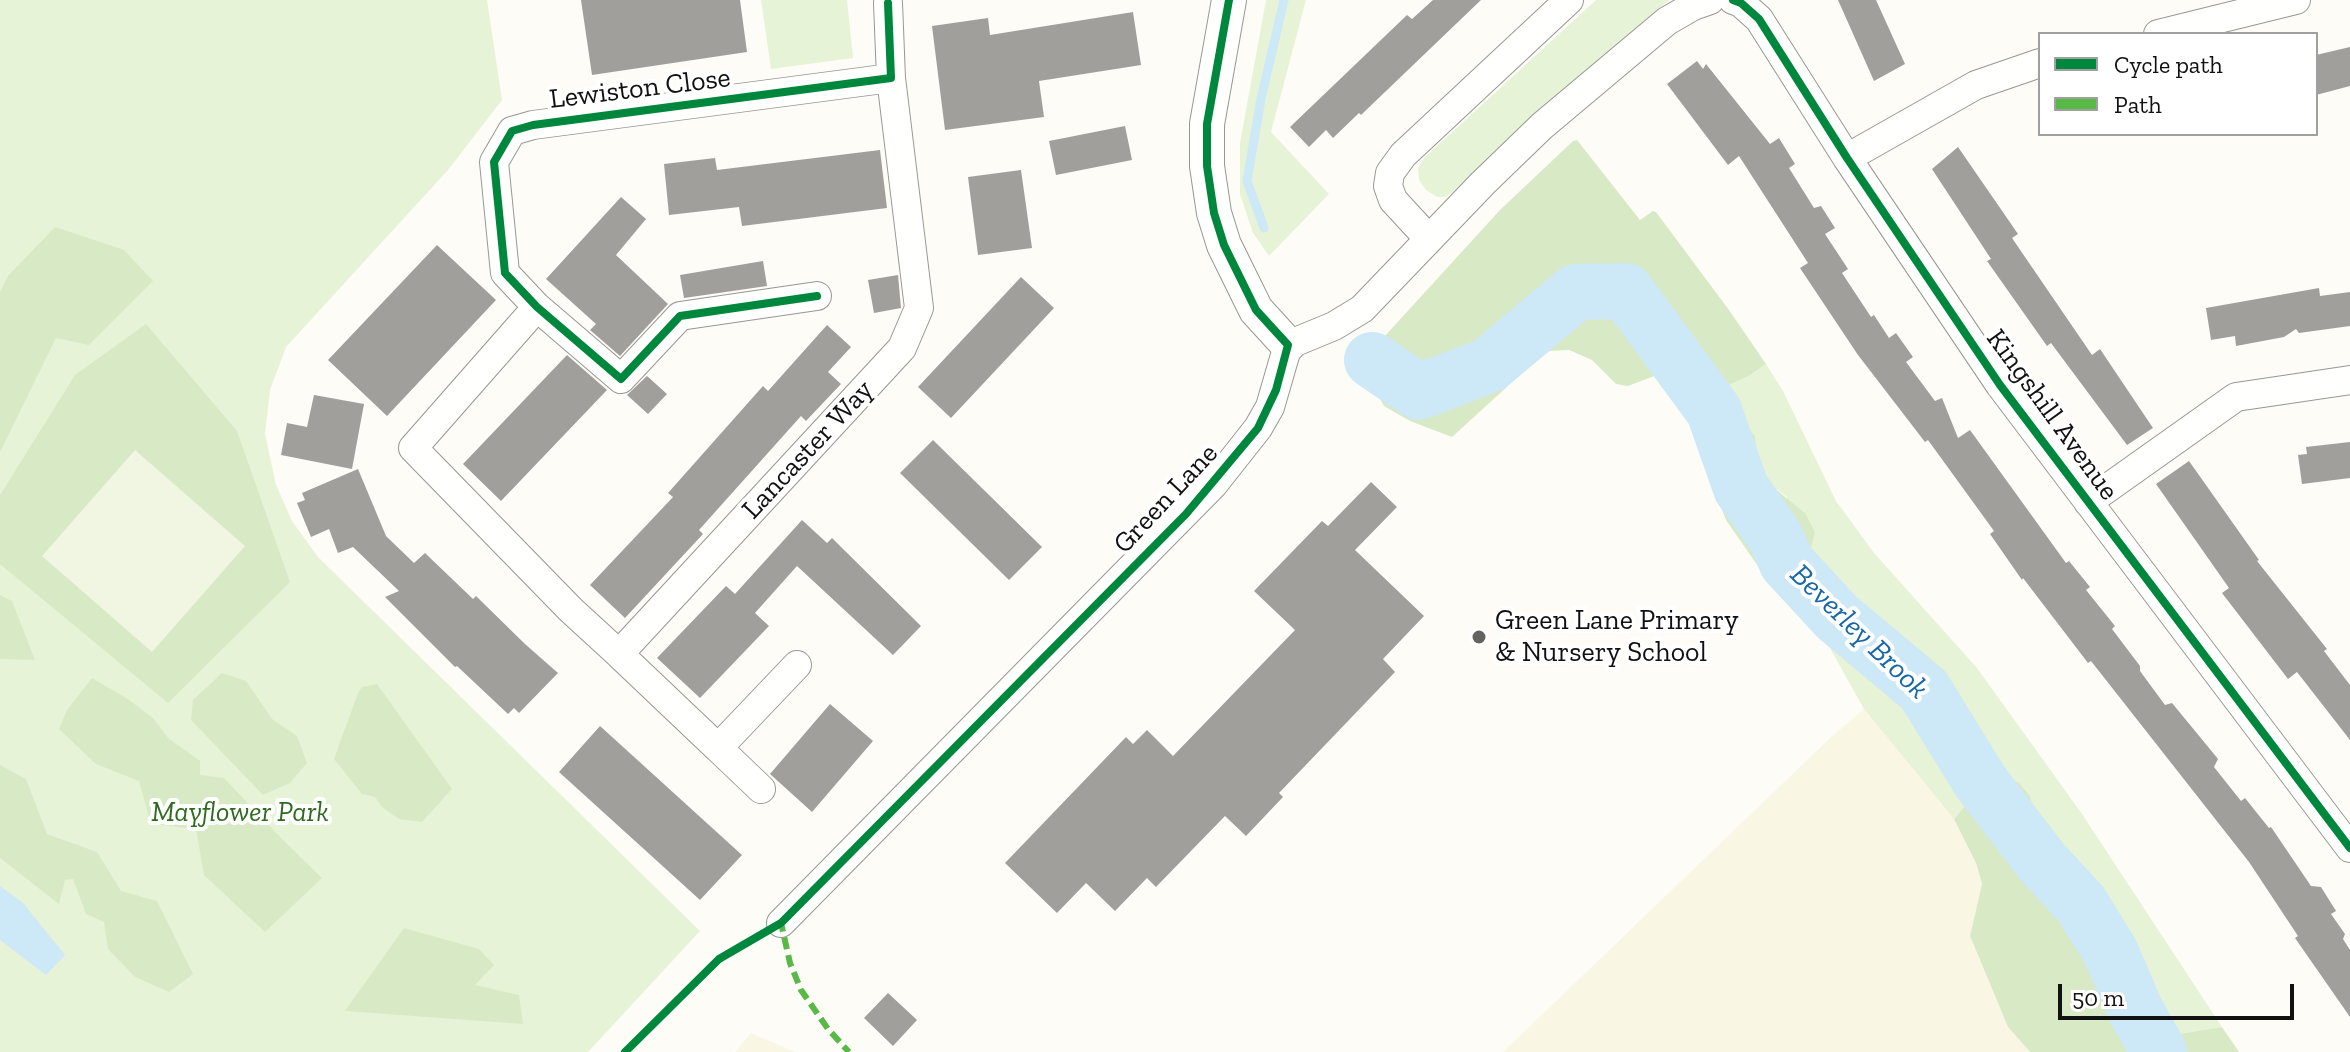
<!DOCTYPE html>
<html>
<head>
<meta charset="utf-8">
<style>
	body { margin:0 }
	#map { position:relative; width:2350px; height:1052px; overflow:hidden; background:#fdfcf7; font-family:"Zilla Slab",serif }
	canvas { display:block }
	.legend { position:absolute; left:2038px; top:32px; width:280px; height:104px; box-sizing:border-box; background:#fff; border:2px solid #a0a0a0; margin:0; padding:10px 14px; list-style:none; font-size:24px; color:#111 }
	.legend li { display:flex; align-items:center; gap:16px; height:40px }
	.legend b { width:40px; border:2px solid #a0a0a0 }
	.scale { position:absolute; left:2058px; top:984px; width:236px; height:36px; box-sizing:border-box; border:4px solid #111; border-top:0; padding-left:10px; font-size:24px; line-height:28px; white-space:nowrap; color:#111; -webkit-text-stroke:6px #fff; paint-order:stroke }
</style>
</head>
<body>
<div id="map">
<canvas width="2350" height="1052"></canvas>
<ul class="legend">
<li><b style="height:10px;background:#00873e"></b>Cycle path</li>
<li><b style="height:10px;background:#58b947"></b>Path</li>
</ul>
<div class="scale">50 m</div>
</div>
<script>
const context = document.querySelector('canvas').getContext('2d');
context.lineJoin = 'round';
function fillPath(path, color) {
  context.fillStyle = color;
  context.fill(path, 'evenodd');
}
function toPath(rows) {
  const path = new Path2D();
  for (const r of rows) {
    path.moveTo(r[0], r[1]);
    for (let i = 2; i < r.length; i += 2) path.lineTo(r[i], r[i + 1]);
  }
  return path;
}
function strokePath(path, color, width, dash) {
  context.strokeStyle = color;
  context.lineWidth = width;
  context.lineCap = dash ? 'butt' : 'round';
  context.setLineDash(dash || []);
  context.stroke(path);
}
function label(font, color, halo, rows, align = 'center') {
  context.font = font + ' "Zilla Slab",serif';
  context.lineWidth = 8;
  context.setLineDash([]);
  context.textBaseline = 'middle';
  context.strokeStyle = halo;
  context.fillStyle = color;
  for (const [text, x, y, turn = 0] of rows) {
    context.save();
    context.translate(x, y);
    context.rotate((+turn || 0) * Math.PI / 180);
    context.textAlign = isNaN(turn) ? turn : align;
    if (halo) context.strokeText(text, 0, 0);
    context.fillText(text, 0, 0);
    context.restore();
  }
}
fillPath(toPath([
	[1864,709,1954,819,1976,863,1982,884,1970,936,2008,1027,2030,1052,1503,1052,1830,738],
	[751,1033,795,1052,735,1052]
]), '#f9f7e4');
fillPath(toPath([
	[0,0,487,0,502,100,448,170,286,347,270,390,265,434,276,485,292,521,318,557,700,931,588,1052,0,1052],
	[761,0,847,0,853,58,771,69],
	[1266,0,1306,0,1271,132,1329,194,1269,256,1253,233,1240,194,1240,143],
	[1596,0,1669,0,1546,104,1452,193,1445,197,1437,197,1426,190,1419,180,1418,168,1424,158],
	[1766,364,1783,391,1836,501,1874,553,1977,668,2082,814,2222,1027,2166,1036,2143,1027,2120,993,2086,913,2048,873,2039,831,1973,796,1954,819,1864,709,1783,564,1789,562,1787,497,1769,484,1759,469,1755,436,1723,395,1731,384,1749,376]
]), '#e7f3d7');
fillPath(toPath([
	[1577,140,1640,220,1653,211,1656,212,1729,310,1766,364,1749,376,1731,384,1723,395,1755,436,1759,469,1769,484,1805,513,1815,532,1811,548,1805,557,1768,572,1760,569,1726,520,1715,492,1725,475,1727,463,1671,376,1662,373,1628,386,1616,384,1592,360,1569,350,1550,351,1544,353,1452,437,1410,421,1384,406,1363,369,1363,360,1500,210,1573,141],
	[55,227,124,250,153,281,89,345,56,338,0,452,0,292,8,276],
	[146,324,237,431,290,582,168,703,0,564,0,495,75,375],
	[0,595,12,601,35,660,0,659],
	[222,673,246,681,273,720,297,736,307,763,290,783,263,795,191,720,193,700],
	[92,678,128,699,154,719,168,738,200,761,200,775,224,778,283,840,322,878,265,932,204,875,196,829,151,824,139,781,96,764,59,729,67,710],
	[377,684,452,789,422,822,399,819,383,808,375,797,362,794,334,759,358,693,362,687],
	[0,765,26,779,47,834,97,852,121,891,157,901,193,974,169,992,135,977,108,949,104,922,86,914,73,879,65,880,59,904,0,858],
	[1998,778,2018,782,2030,796,2048,873,2086,913,2120,993,2143,1027,2166,1036,2222,1027,2239,1052,2030,1052,2008,1027,1970,936,1982,884,1976,863,1954,819,1973,796],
	[404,928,479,949,494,965,475,985,519,995,523,1024,345,1011]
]), '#d8eac5');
fillPath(toPath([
	[135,450,245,546,152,652,42,556]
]), '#f0f6e1');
fillPath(toPath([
	[0,886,23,903,65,955,46,975,0,940]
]), '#cde8f7');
strokePath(toPath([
	[1264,228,1247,181,1261,99,1284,0]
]), '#cde8f7', 9);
strokePath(toPath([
	[1372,360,1419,392,1489,365,1576,292,1626,291,1714,411,1741,488,1776,538,1787,563,1837,617,1924,690,1980,781,2042,862,2081,904,2111,953,2136,1011,2159,1052]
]), '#cde8f7', 56);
fillPath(toPath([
	[581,0,740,0,747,52,592,75],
	[1433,0,1481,0,1361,115,1359,113,1333,138,1326,130,1309,147,1290,127,1407,15,1412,19],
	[1838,0,1876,0,1905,64,1874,81],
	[1133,12,1141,65,1039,81,1044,117,945,130,932,26,988,18,990,35],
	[2350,47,2350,86,2316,95,2316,55],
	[1697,61,1703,69,1706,64,1770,144,1779,138,1795,164,1789,168,1814,208,1821,206,1835,228,1825,234,1848,269,1842,273,1871,317,1874,315,1889,338,1896,333,1913,357,1906,362,1935,401,1942,398,1958,438,1970,430,2066,563,2069,561,2090,587,2086,590,2115,626,2112,629,2140,666,2140,671,2165,705,2172,703,2200,737,2218,759,2214,767,2241,801,2245,798,2269,828,2271,827,2311,886,2321,887,2336,911,2331,914,2345,934,2343,939,2350,950,2350,1017,2295,938,2298,936,2249,862,2091,661,2088,663,2023,578,2022,580,1990,534,1994,531,1928,440,1925,442,1858,355,1800,268,1808,263,1739,156,1728,165,1667,84],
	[1125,126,1132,160,1056,175,1049,141],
	[1958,147,2018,234,2012,238,2092,355,2100,349,2153,428,2127,445,2051,343,2047,346,1987,261,1991,259,1932,169],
	[880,150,887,208,742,226,739,207,669,215,664,164,715,158,717,170],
	[1021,170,1032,248,978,255,968,177],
	[621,197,646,219,616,255,668,304,620,356,590,330,596,324,546,279],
	[437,245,496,300,387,416,328,360],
	[763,261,767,286,684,298,680,275],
	[898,275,901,308,874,313,868,280],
	[1021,277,1054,308,951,418,918,387],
	[2319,288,2320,296,2350,292,2350,326,2299,333,2296,329,2284,337,2236,346,2235,336,2211,340,2206,308],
	[827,325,851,347,828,372,841,384,806,421,801,416,699,530,703,534,625,618,590,585,673,497,668,493,763,386,768,391],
	[567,355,607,390,501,501,463,464],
	[647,376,667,394,648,414,627,395],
	[314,395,364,404,352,469,281,455,287,423,307,427],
	[933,440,1042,547,1009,580,900,473],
	[2350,442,2350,478,2302,484,2298,455,2307,454,2306,447],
	[2189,461,2259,560,2257,561,2327,649,2324,651,2350,685,2350,740,2297,672,2288,679,2222,593,2229,588,2156,484],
	[358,469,386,536,414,563,425,553,473,599,476,596,525,644,558,673,519,713,514,708,508,714,457,666,455,667,385,597,399,591,353,547,338,553,329,529,311,537,297,503,305,500,302,493],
	[1371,482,1397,507,1355,550,1424,616,1383,659,1395,672,1279,793,1283,797,1246,836,1225,816,1156,887,1147,878,1115,911,1086,883,1057,913,1005,863,1126,737,1133,744,1147,730,1173,756,1295,630,1254,591,1322,521,1328,526],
	[802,520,827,543,832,538,921,626,893,655,797,566,755,613,769,626,700,698,657,658,726,586,735,594],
	[830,704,873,741,812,812,770,774],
	[600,726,742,855,700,900,559,772],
	[888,993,917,1020,893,1046,864,1018]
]), '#a19f9c');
const minor = toPath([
	[1733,0,1741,3,1759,19,1847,158,2000,385,2350,848],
	[2158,34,2296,0],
	[1847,158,1976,85,2040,63],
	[1429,239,1393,200,1388,186,1390,173,1403,155,1569,0],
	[817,296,680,316,621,379,537,307,505,273,494,162,512,131,533,125,891,78,888,3],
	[537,307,413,448,571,610,619,654],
	[2088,502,2236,397,2350,380],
	[797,665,718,748,619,654,902,348,919,308,891,78],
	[718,748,761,789],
	[781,923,1213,485,1258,428,1270,407,1288,345,1334,326,1362,309,1483,183,1542,126,1667,21,1693,6,1710,0]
]);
const tertiary = toPath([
	[1229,0,1207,124,1207,166,1214,213,1224,245,1256,310,1288,345]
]);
strokePath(minor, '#979795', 30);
strokePath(tertiary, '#979795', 36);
strokePath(minor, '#fffffe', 28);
strokePath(tertiary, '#fffffe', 34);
strokePath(toPath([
	[778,924,781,923,790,963,801,990,828,1029,849,1052]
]), '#58b947', 6, [12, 6]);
strokePath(toPath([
	[1733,0,1741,3,1759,19,1847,158,2000,385,2350,848],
	[817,296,680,316,621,379,537,307,505,273,494,162,512,131,533,125,891,78,888,3],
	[625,1052,719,959,781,923,1186,514,1258,428,1276,390,1288,345,1256,310,1224,245,1214,213,1207,166,1207,124,1229,0]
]), '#00873e', 8);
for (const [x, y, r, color] of [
	[1479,637,8,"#646362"]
]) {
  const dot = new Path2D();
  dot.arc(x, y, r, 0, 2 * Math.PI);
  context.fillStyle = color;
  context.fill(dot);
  strokePath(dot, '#fff', 3);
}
label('28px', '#111', '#fff', [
	["Lewiston Close",640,89,-7],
	["Kingshill Avenue",2052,415,54],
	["Lancaster Way",808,450,-47],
	["Green Lane",1166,499,-47]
]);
label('28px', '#111', '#fff', [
	["Green Lane Primary",1495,621],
	["& Nursery School",1495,653]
], 'left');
label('italic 28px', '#2f6b1f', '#fff', [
	["Mayflower Park",240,813]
]);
label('italic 30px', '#1768a6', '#fff', [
	["Beverley Brook",1859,632,44]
]);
</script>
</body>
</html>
